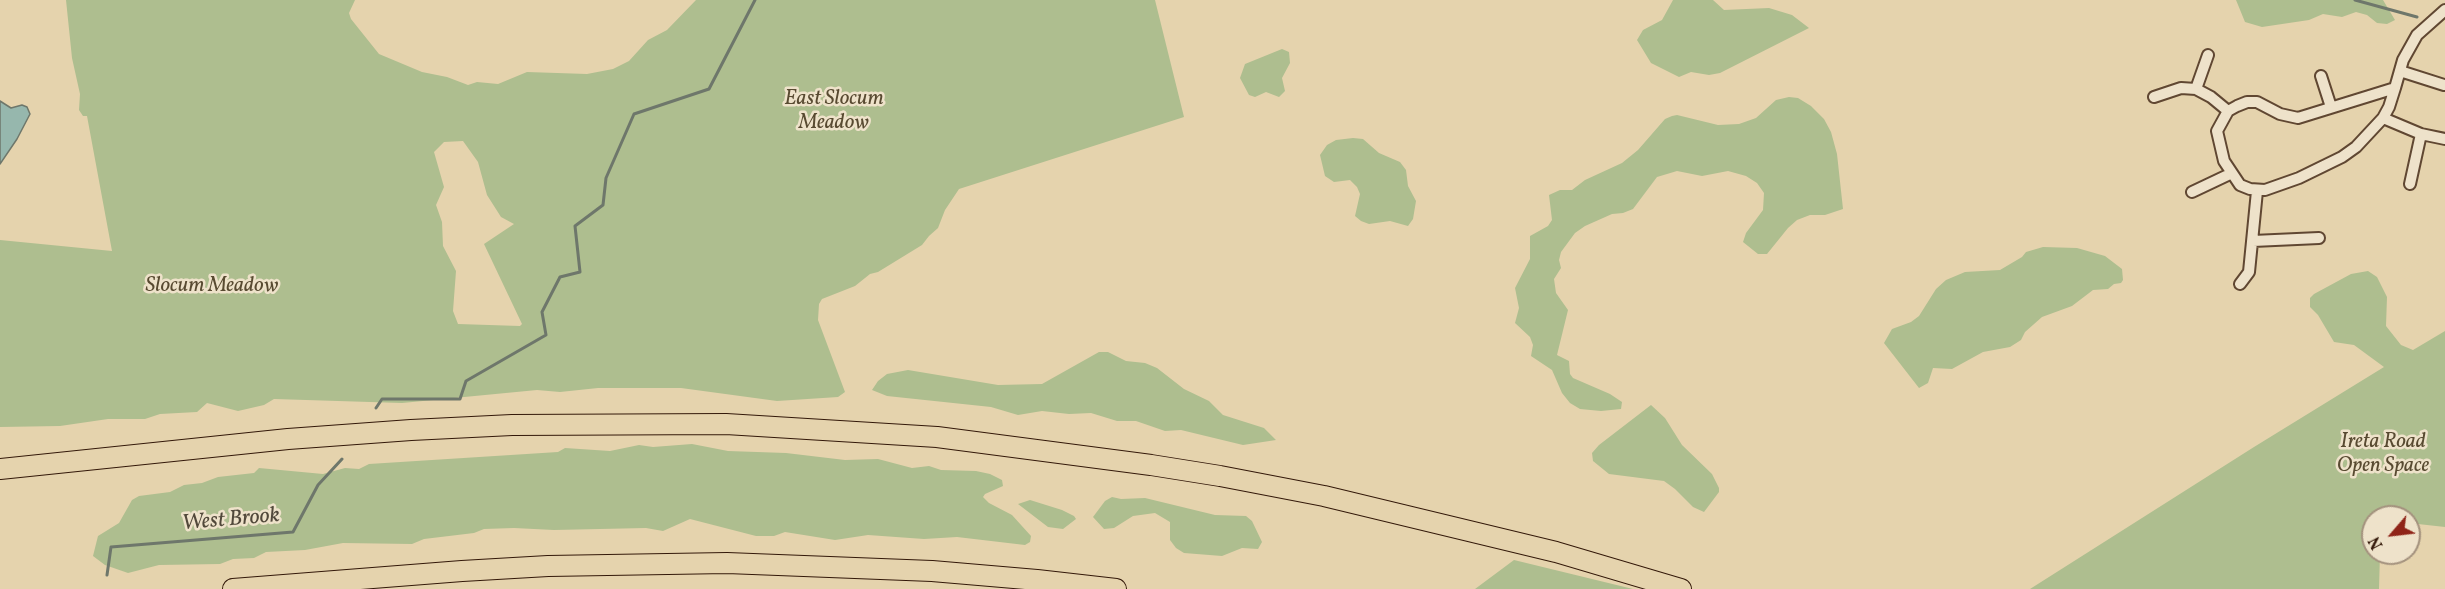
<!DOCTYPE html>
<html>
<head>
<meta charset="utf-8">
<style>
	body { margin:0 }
	#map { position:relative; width:2445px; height:589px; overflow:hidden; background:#e5d3ad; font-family:Vollkorn,serif }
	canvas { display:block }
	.north { position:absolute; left:2361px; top:505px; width:60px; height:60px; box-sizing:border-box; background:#eee2ca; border:2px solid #a3917d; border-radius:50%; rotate:242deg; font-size:16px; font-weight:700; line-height:24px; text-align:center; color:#331809 }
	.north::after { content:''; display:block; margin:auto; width:21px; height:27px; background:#8f2418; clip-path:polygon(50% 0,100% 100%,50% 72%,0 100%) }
</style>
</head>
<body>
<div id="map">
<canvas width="2445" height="589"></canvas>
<div class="north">N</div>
</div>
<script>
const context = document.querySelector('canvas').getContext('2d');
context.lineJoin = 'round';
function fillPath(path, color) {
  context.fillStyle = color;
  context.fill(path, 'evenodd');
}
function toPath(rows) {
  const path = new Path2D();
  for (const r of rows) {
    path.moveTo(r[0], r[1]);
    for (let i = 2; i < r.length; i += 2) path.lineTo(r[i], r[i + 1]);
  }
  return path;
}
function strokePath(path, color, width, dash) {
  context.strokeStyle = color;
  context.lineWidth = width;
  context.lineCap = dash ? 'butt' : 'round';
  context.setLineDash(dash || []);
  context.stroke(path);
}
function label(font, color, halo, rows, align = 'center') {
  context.font = font + ' Vollkorn,serif';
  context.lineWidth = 5;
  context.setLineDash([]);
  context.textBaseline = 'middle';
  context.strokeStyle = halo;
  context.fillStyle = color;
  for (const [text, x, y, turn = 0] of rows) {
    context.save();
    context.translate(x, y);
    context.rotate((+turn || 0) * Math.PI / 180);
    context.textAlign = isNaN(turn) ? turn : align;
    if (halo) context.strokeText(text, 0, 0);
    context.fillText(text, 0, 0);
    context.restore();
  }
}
fillPath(toPath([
	[66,0,355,0,349,13,351,19,379,54,422,72,447,77,468,85,477,82,498,84,527,72,587,74,613,69,629,61,648,40,667,30,696,0,1155,0,1184,117,959,189,945,210,938,228,929,236,922,245,878,272,870,274,855,286,822,299,819,304,818,320,845,392,838,397,777,401,681,388,598,388,560,392,537,390,402,403,274,399,264,405,238,411,207,403,197,412,160,414,145,419,108,419,60,426,0,427,0,240,112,251,87,116,83,116,79,110,80,94,72,58],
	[463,141,478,162,487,195,501,217,514,224,484,244,522,324,520,326,458,324,453,311,456,271,443,246,442,222,436,205,444,187,434,152,444,142],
	[1673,0,1713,0,1724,10,1769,8,1792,15,1809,28,1720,73,1709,75,1691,72,1679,77,1651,63,1637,40,1643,30,1662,20],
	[2236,0,2383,0,2395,20,2387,24,2377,23,2367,15,2356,12,2342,17,2323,14,2309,20,2262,27,2245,22],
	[1282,49,1289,52,1290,63,1282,78,1285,91,1279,97,1266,92,1255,97,1249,95,1240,78,1245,64],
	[1789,97,1798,98,1811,106,1824,119,1831,132,1837,154,1843,209,1825,215,1810,215,1797,220,1788,228,1767,254,1758,254,1743,242,1746,233,1763,210,1764,193,1757,183,1746,176,1728,171,1702,176,1677,171,1657,177,1633,209,1623,213,1612,214,1585,226,1575,233,1561,252,1559,260,1561,268,1554,279,1556,293,1568,310,1557,355,1569,361,1570,374,1573,378,1610,394,1622,402,1621,409,1601,411,1580,409,1570,403,1562,393,1552,370,1531,356,1533,345,1530,337,1515,323,1519,308,1515,288,1530,259,1530,236,1548,226,1552,220,1549,195,1560,190,1572,190,1585,180,1622,163,1638,150,1665,119,1672,116,1677,115,1718,125,1739,124,1756,118,1776,100],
	[1353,138,1363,139,1379,153,1400,162,1406,170,1408,186,1416,201,1413,219,1408,226,1390,221,1369,224,1361,221,1355,216,1360,194,1357,187,1350,180,1334,182,1325,176,1320,155,1327,145,1336,140],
	[2043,247,2077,248,2105,256,2122,269,2123,280,2121,283,2114,284,2108,289,2093,290,2072,306,2042,317,2025,332,2021,340,2010,347,1983,352,1952,369,1933,368,1928,383,1919,388,1884,343,1892,329,1911,322,1919,316,1936,289,1946,280,1965,272,2000,270,2022,257,2026,252],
	[2368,271,2377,277,2387,297,2386,326,2401,345,2413,350,2445,331,2445,527,2409,523,2409,517,2373,517,2373,553,2380,553,2379,589,2030,589,2254,447,2384,367,2354,345,2334,342,2318,315,2310,307,2310,298,2314,294,2351,274],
	[1099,352,1108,352,1126,361,1145,363,1157,368,1184,389,1209,401,1223,415,1264,428,1276,440,1243,445,1181,430,1165,431,1136,421,1117,421,1091,413,1069,414,1042,411,1018,415,991,407,887,396,872,390,878,381,887,374,908,370,998,385,1042,384],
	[1651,405,1665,418,1682,445,1712,474,1719,488,1719,492,1704,512,1693,507,1675,489,1664,481,1609,474,1593,461,1592,453,1599,445],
	[692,444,728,451,786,453,845,460,878,459,912,468,929,466,941,470,976,471,990,474,1002,480,1003,486,985,494,983,497,989,503,1012,515,1031,536,1030,542,1025,545,957,537,924,539,868,535,835,540,785,532,774,536,756,536,690,519,663,531,646,528,554,530,514,528,484,529,474,533,424,539,412,544,343,543,305,550,266,552,254,558,233,559,220,564,159,565,128,573,105,565,93,556,98,536,119,523,132,500,139,496,170,492,184,485,202,483,218,477,254,473,259,468,323,474,345,468,359,469,369,464,558,452,565,448,610,451,639,445,653,447],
	[1112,497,1121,499,1145,498,1215,515,1246,516,1252,521,1262,542,1258,549,1242,548,1222,556,1184,553,1176,548,1170,540,1170,522,1155,513,1133,516,1114,528,1104,529,1093,517,1105,501],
	[1030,500,1062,510,1074,516,1076,519,1063,529,1048,527,1018,504],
	[1514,560,1633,589,1475,589]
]), '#aebe8f');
const water = toPath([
	[0,101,11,108,22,105,27,107,30,114,17,139,0,164,0,101]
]);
fillPath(water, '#96b7ad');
strokePath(water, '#6e776b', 1.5);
strokePath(toPath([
	[2355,0,2417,17],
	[376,408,382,399,460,399,466,381,546,335,542,312,560,277,580,272,575,226,603,205,606,178,634,114,709,89,755,0],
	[107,575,111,547,293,532,318,485,342,459]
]), '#6e776b', 3);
const street = toPath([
	[2208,55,2196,89,2211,97,2228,111],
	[2400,71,2444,85],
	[2321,76,2331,107],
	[2395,88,2298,118,2280,114,2257,102,2247,102,2237,106,2228,111,2217,131,2224,161,2240,185,2250,189,2265,190,2299,178,2342,157,2356,147,2383,118,2389,107,2395,88,2403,60,2417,35,2445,10],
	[2154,97,2181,88,2196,89],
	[2383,118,2421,134,2445,139],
	[2410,184,2421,134],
	[2192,192,2230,174],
	[2253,241,2319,238],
	[2240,284,2249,272,2257,191]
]);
const highway = toPath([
	[0,469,288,439,411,430,512,425,726,424,937,437,1151,465,1220,476,1324,496,1556,552,1681,589],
	[233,589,462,571,548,566,727,563,932,571,1037,580,1116,589]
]);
strokePath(street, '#604732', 14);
strokePath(highway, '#331809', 22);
strokePath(street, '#eee2ca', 10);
strokePath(highway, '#e5d3ad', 20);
label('italic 21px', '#584a31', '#eee2ca', [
	["East Slocum",834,100],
	["Meadow",834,124],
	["Slocum Meadow",212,287],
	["Ireta Road",2383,443],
	["Open Space",2383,467]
]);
label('italic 22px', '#51483a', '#eee2ca', [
	["West Brook",231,521,-5]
]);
</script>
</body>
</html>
